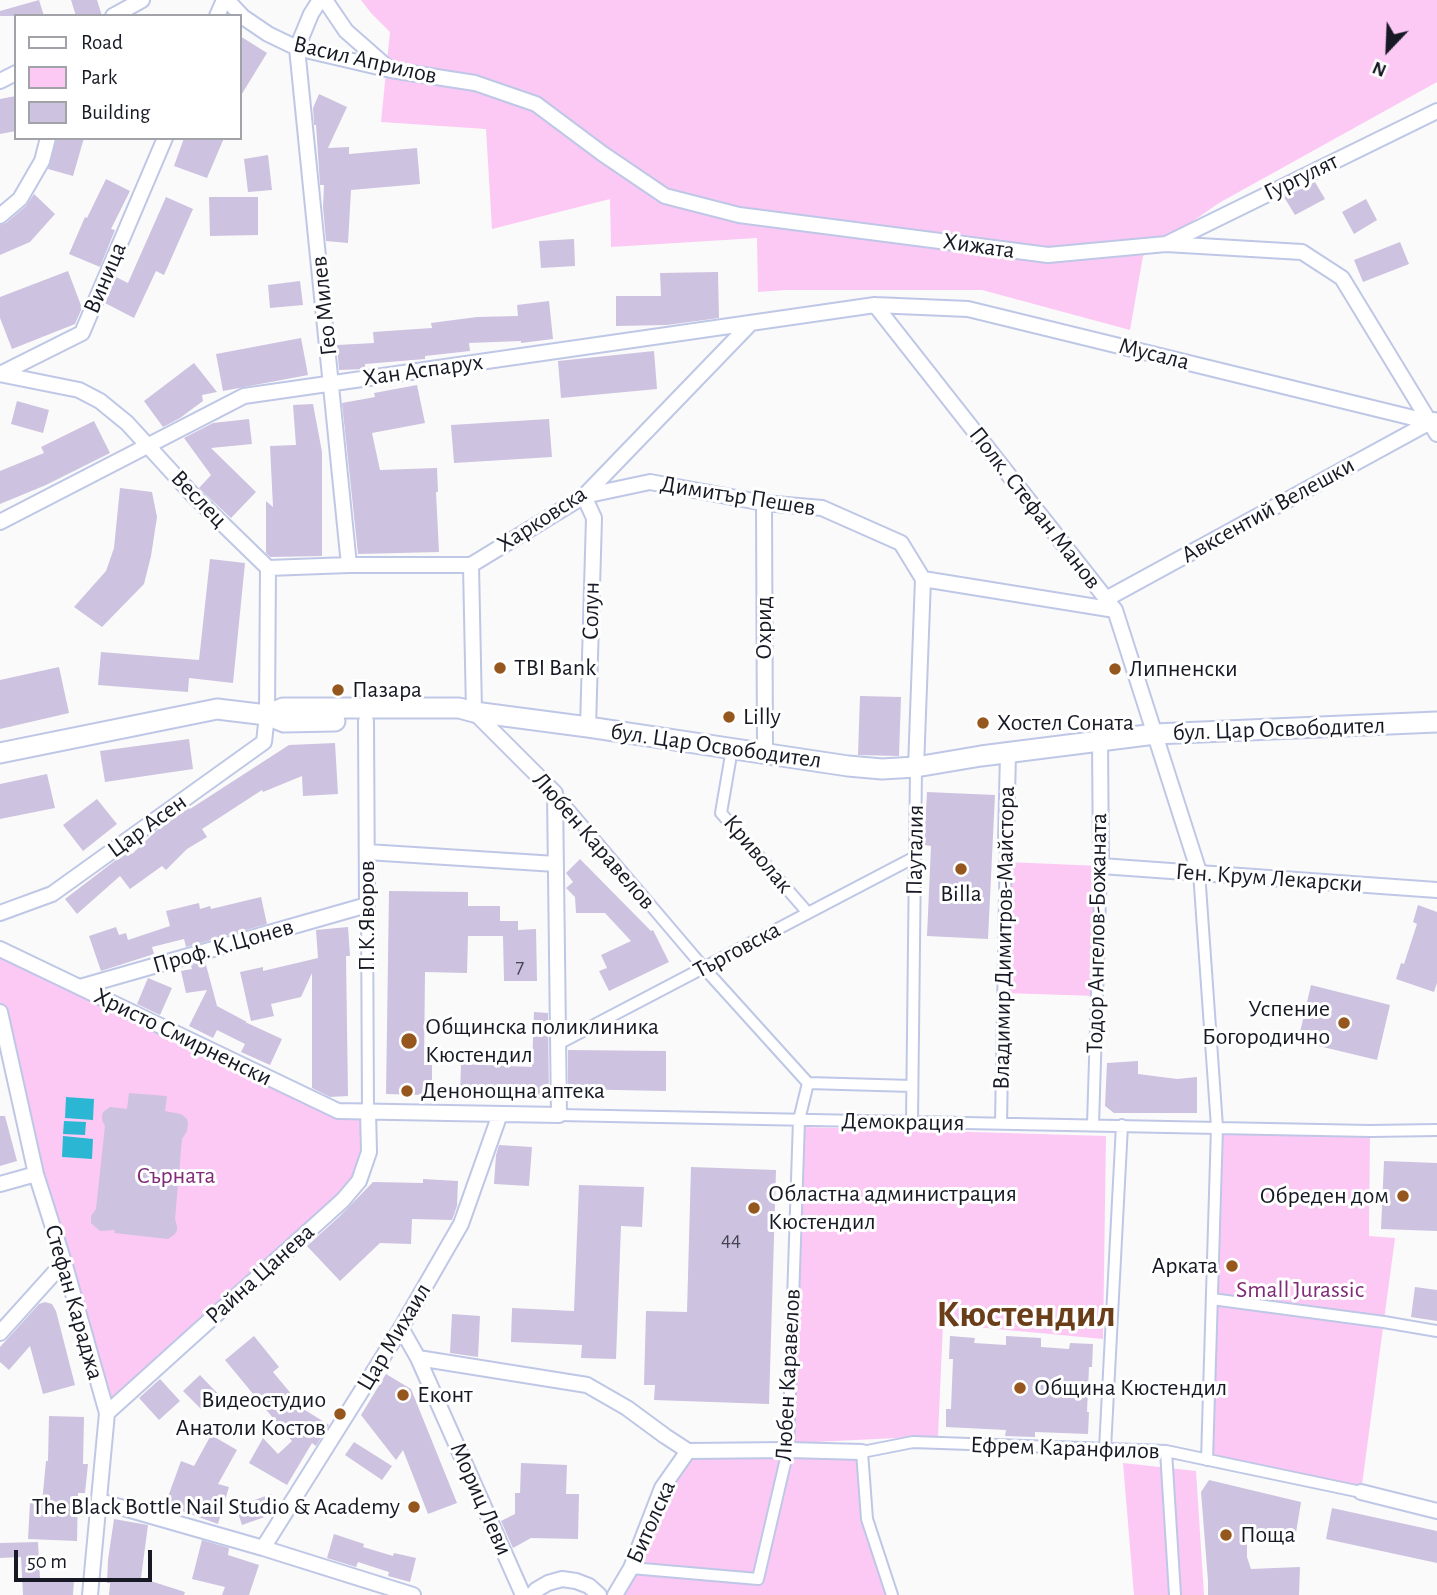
<!DOCTYPE html>
<html>
<head>
<meta charset="utf-8">
<style>
	body { margin:0 }
	#map { position:relative; width:1437px; height:1595px; overflow:hidden; background:#fafafa; font-family:"Alegreya Sans",sans-serif }
	canvas { display:block }
	.legend { position:absolute; left:14px; top:14px; width:228px; height:126px; box-sizing:border-box; background:#fff; border:2px solid #a2a3a8; margin:0; padding:9px 12px; list-style:none; font-size:21px; color:#171a25 }
	.legend li { display:flex; align-items:center; gap:14px; height:35px }
	.legend b { width:35px; border:2px solid #a2a3a8 }
	.north { position:absolute; left:1353px; top:14px; width:70px; height:70px; -webkit-text-stroke:5px #fff; paint-order:stroke; rotate:203deg; font-size:19px; font-weight:700; line-height:28px; text-align:center; color:#171a25 }
	.north::after { content:''; display:block; margin:auto; width:24px; height:32px; background:#171a25; clip-path:polygon(50% 0,100% 100%,50% 72%,0 100%) }
	.scale { position:absolute; left:14px; top:1550px; width:138px; height:32px; box-sizing:border-box; border:4px solid #171a25; border-top:0; padding-left:9px; font-size:21px; line-height:24px; white-space:nowrap; color:#171a25; -webkit-text-stroke:5px #fff; paint-order:stroke }
</style>
</head>
<body>
<div id="map">
<canvas width="1437" height="1595"></canvas>
<ul class="legend">
<li><b style="height:9px;background:#fff"></b>Road</li>
<li><b style="height:19px;background:#fcc9f4"></b>Park</li>
<li><b style="height:19px;background:#cdc2e0"></b>Building</li>
</ul>
<div class="north">N</div>
<div class="scale">50 m</div>
</div>
<script>
const context = document.querySelector('canvas').getContext('2d');
context.lineJoin = 'round';
function fillPath(path, color) {
  context.fillStyle = color;
  context.fill(path, 'evenodd');
}
function toPath(rows) {
  const path = new Path2D();
  for (const r of rows) {
    path.moveTo(r[0], r[1]);
    for (let i = 2; i < r.length; i += 2) path.lineTo(r[i], r[i + 1]);
  }
  return path;
}
function strokePath(path, color, width, dash) {
  context.strokeStyle = color;
  context.lineWidth = width;
  context.lineCap = dash ? 'butt' : 'round';
  context.setLineDash(dash || []);
  context.stroke(path);
}
function label(font, color, halo, rows, align = 'center') {
  context.font = font + ' "Alegreya Sans",sans-serif';
  context.lineWidth = 6;
  context.setLineDash([]);
  context.textBaseline = 'middle';
  context.strokeStyle = halo;
  context.fillStyle = color;
  for (const [text, x, y, turn = 0] of rows) {
    context.save();
    context.translate(x, y);
    context.rotate((+turn || 0) * Math.PI / 180);
    context.textAlign = isNaN(turn) ? turn : align;
    if (halo) context.strokeText(text, 0, 0);
    context.fillText(text, 0, 0);
    context.restore();
  }
}
fillPath(toPath([
	[361,0,1437,0,1437,82,1219,203,1143,256,1130,330,982,290,785,290,758,292,757,238,611,247,610,199,492,229,486,129,381,122,390,32,371,13],
	[1006,862,1101,866,1096,996,1003,993],
	[0,949,338,1111,368,1112,359,1181,107,1413,0,1012],
	[804,1127,1106,1136,1103,1339,943,1324,938,1436,794,1443],
	[1217,1127,1370,1131,1369,1236,1395,1238,1361,1492,1207,1460],
	[688,1451,862,1452,867,1519,897,1595,624,1595,631,1568],
	[1123,1463,1196,1471,1204,1595,1134,1595]
]), '#fcc9f4');
fillPath(toPath([
	[66,1097,94,1099,93,1120,65,1118],
	[64,1121,86,1122,85,1135,63,1134],
	[63,1136,93,1139,92,1159,62,1157]
]), '#2bb7d4');
fillPath(toPath([
	[39,0,44,16,0,16,0,11],
	[71,0,97,0,102,16,76,16],
	[240,36,267,53,240,97],
	[319,94,347,107,328,148,349,147,349,154,417,148,420,184,351,190,348,243,326,241,323,207,324,185,320,185,316,125,314,125,313,108],
	[16,96,16,131,0,134,0,99],
	[57,138,84,138,73,176,48,169],
	[184,138,224,138,207,178,174,166],
	[268,155,272,190,248,192,244,159],
	[106,179,130,191,111,229,115,230,100,267,69,254,85,217,87,218],
	[1315,182,1325,199,1295,215,1284,197],
	[34,194,55,214,30,242,0,255,0,225,6,223,26,206],
	[166,197,193,209,164,275,156,271,134,318,105,303,116,277,128,283],
	[209,197,258,197,258,235,210,236],
	[1366,199,1377,220,1354,234,1342,212],
	[574,239,575,266,541,268,539,241],
	[1400,242,1409,264,1363,282,1354,260],
	[68,271,82,308,75,324,12,349,0,318,0,297],
	[718,272,719,318,667,325,616,326,616,296,661,296,660,273],
	[300,281,303,305,270,308,268,285],
	[549,301,553,339,521,343,521,341,469,343,470,351,425,356,425,359,365,364,365,369,339,370,337,345,374,343,373,332,432,328,431,323,477,317,518,316,517,305],
	[301,338,308,375,223,391,216,354],
	[654,351,657,389,561,398,558,361],
	[194,363,217,392,202,395,203,401,180,418,163,427,144,401],
	[417,385,425,423,372,433,380,470,437,468,438,492,436,492,439,552,358,554,342,403,375,397,374,393],
	[17,401,49,410,43,433,11,424],
	[313,404,322,452,322,556,270,557,266,553,266,501,273,507,270,446,296,445,293,405],
	[249,419,252,444,211,448,256,492,231,518,199,488,211,475,184,438,213,423],
	[549,419,552,457,454,463,451,425],
	[94,421,110,453,46,485,0,504,0,471,44,453,41,447],
	[120,488,152,492,157,517,151,556,144,584,102,627,74,607,106,571,114,548],
	[210,559,245,563,233,683,189,678,188,692,98,685,101,652,199,660],
	[59,667,69,713,0,729,0,680],
	[860,696,901,697,899,756,858,755],
	[189,739,193,769,105,782,100,751],
	[335,743,338,794,303,796,302,776,263,792,262,790,202,829,207,837,187,849,166,870,162,866,130,889,120,876,77,914,65,899,129,850,132,854,156,831,189,808,190,809,289,745],
	[47,774,55,808,0,819,0,784],
	[927,792,995,795,988,939,927,936,931,846,924,845],
	[97,799,117,824,83,851,63,825],
	[580,859,651,931,653,930,669,962,609,991,599,971,607,968,601,955,631,941,605,913,576,913,575,897,566,888,573,882,566,873],
	[389,891,468,892,468,906,500,906,500,921,518,921,518,930,536,929,537,981,504,981,503,936,468,936,467,973,425,972,424,1065,432,1065,432,1087,424,1087,424,1095,386,1094],
	[261,897,267,924,186,947,184,939,152,947,154,954,101,971,89,936,116,927,119,935,126,933,128,940,170,926,166,911,199,903,200,909,210,906,211,909],
	[1418,905,1437,912,1437,983,1434,992,1396,979,1401,963,1404,964,1417,924,1413,922],
	[348,927,350,956,346,956,348,1096,330,1097,312,1088,312,973,301,997,271,1004,274,1016,251,1021,240,972,263,967,263,971,318,958,316,930],
	[205,961,217,1006,247,1022,245,1022,282,1039,270,1065,241,1052,245,1044,217,1030,213,1038,189,1026,207,990,186,993,181,971,192,969,191,965],
	[148,978,172,988,160,1015,137,1004],
	[1311,985,1390,1005,1377,1060,1298,1041],
	[534,1012,548,1013,549,1099,460,1095,461,1064,532,1067],
	[568,1050,666,1051,666,1091,568,1089],
	[1138,1061,1138,1074,1177,1079,1197,1077,1197,1113,1114,1113,1105,1106,1107,1063],
	[129,1093,167,1096,165,1111,181,1114,187,1119,188,1123,187,1131,182,1139,175,1219,177,1226,177,1230,175,1234,168,1239,114,1233,115,1230,100,1231,91,1223,91,1216,96,1209,105,1126,102,1120,102,1116,103,1112,110,1107,127,1109],
	[0,1116,5,1116,17,1161,0,1166],
	[499,1145,532,1147,529,1186,494,1184,496,1155],
	[1384,1161,1437,1163,1437,1231,1381,1229],
	[691,1167,776,1170,769,1404,654,1400,655,1385,644,1385,646,1311,687,1312],
	[423,1179,458,1181,457,1206,452,1220,412,1219,411,1244,380,1243,340,1281,307,1246,340,1216,373,1182,423,1183],
	[579,1185,644,1187,642,1227,621,1226,616,1359,581,1358,582,1345,511,1342,512,1308,574,1311],
	[1415,1287,1437,1290,1437,1321,1411,1317],
	[45,1302,52,1304,56,1311,75,1385,43,1394,30,1346,9,1370,0,1362,0,1347,39,1304],
	[452,1314,480,1316,478,1357,450,1353],
	[254,1336,279,1367,273,1372,293,1396,289,1400,329,1425,316,1446,312,1443,287,1485,249,1463,263,1438,278,1454,292,1441,225,1360],
	[950,1336,975,1338,974,1343,1006,1345,1006,1336,1041,1338,1041,1347,1069,1349,1070,1343,1093,1344,1092,1367,1089,1367,1087,1412,1089,1412,1088,1434,1035,1432,1035,1437,1005,1436,1006,1430,946,1427,946,1409,951,1409,953,1359,949,1359],
	[386,1374,411,1389,457,1503,428,1514,403,1450,396,1460,361,1415],
	[200,1375,218,1394,202,1410,183,1391],
	[160,1379,180,1401,159,1420,139,1398],
	[49,1416,84,1417,83,1464,88,1464,85,1493,78,1493,77,1541,28,1539,30,1503,42,1503,46,1461,48,1461],
	[211,1435,237,1450,218,1484,229,1487,218,1524,165,1505,181,1461,194,1466],
	[354,1442,392,1466,382,1480,345,1455],
	[521,1463,567,1465,566,1494,579,1494,578,1539,531,1538,513,1548,501,1521,515,1514,515,1493,520,1493],
	[1209,1480,1301,1502,1295,1539,1247,1532,1247,1557,1251,1569,1300,1567,1299,1595,1208,1595,1208,1581,1201,1492],
	[271,1494,276,1509,273,1514,242,1525,236,1507],
	[1332,1508,1437,1531,1437,1563,1326,1539],
	[114,1519,148,1525,141,1578,185,1592,184,1595,109,1595,110,1583,107,1583,108,1560],
	[334,1534,364,1544,363,1547,393,1556,394,1553,416,1558,410,1582,388,1576,389,1572,358,1562,356,1567,327,1558],
	[202,1540,229,1548,228,1555,259,1565,249,1595,222,1595,225,1587,192,1579],
	[38,1542,40,1578,74,1580,73,1595,23,1595,21,1557,0,1558,0,1543]
]), '#cdc2e0');
const pedestrian = toPath([
	[732,749,721,813,808,913],
	[555,793,704,968,808,1083,912,1086],
	[1199,872,1217,1127,1207,1460],
	[367,905,368,1112],
	[558,1044,915,857],
	[559,1115,1370,1131,1437,1130],
	[912,1122,916,767],
	[1001,1123,1006,840],
	[1093,1125,1101,866],
	[1212,1299,1384,1322,1437,1331],
	[1105,1449,1122,1125],
	[1166,1451,1175,1595],
	[631,1568,758,1579,788,1450,799,1120,808,1083],
	[892,1595,867,1519,862,1452,913,1442,1166,1451,1361,1492]
]);
const minor = toPath([
	[227,0,243,17,268,34,297,48,391,70,475,83,536,104,603,154,665,196,739,215,1048,255,1166,244,1302,252,1342,278,1437,434],
	[320,0,311,14,297,48,349,565],
	[325,0,346,31,387,67],
	[113,16,142,0],
	[217,16,224,0],
	[0,81,16,73],
	[0,216,20,199,42,161,48,138],
	[1168,243,1437,111],
	[875,305,1115,610,1199,872],
	[0,374,79,390,100,401,127,423,192,494,268,568,267,715,264,742,52,894,0,913],
	[0,374,82,333,165,138],
	[764,503,765,753],
	[0,522,244,396,875,305,968,309,1430,422],
	[268,568,349,565,471,565,584,496,751,323],
	[1106,599,1434,420],
	[588,727,594,518,584,496,650,482,764,503,822,508,901,543,923,579,1115,610],
	[1100,741,1101,866,1437,890],
	[916,767,923,579],
	[1006,840,1008,753],
	[367,852,556,864],
	[0,949,338,1111,559,1115,555,793,474,712,471,565],
	[80,987,367,905,366,721],
	[0,1012,36,1174,64,1262,107,1413,90,1595],
	[0,1184,36,1174],
	[401,1328,418,1358,523,1595],
	[0,1333,64,1262],
	[418,1358,587,1385,627,1408,665,1436,688,1451],
	[107,1413,343,1200,359,1181,369,1152,368,1112],
	[688,1451,788,1450,862,1452],
	[1361,1492,1437,1511],
	[99,1501,263,1548,413,1595],
	[263,1548,401,1328,461,1224,500,1114],
	[532,1595,536,1590,548,1583,562,1579,576,1581,589,1586,599,1595],
	[615,1595,631,1568,662,1488,688,1451]
]);
const secondary = toPath([
	[267,715,284,722,335,721],
	[0,753,217,709,267,715,283,708,459,708,474,712,588,727,848,766,882,769,916,767,981,756,1155,734,1437,722]
]);
strokePath(pedestrian, '#bfc7e6', 14);
strokePath(minor, '#bfc7e6', 18);
strokePath(secondary, '#bfc7e6', 23);
strokePath(pedestrian, '#fff', 10);
strokePath(minor, '#fff', 14);
strokePath(secondary, '#fff', 19);
for (const [x, y, r, color] of [
	[500,668,7,"#95571d"],
	[1115,669,7,"#95571d"],
	[338,690,7,"#95571d"],
	[729,717,7,"#95571d"],
	[983,723,7,"#95571d"],
	[961,869,7,"#95571d"],
	[1344,1023,7,"#95571d"],
	[409,1041,9,"#95571d"],
	[407,1091,7,"#95571d"],
	[1403,1196,7,"#95571d"],
	[754,1208,7,"#95571d"],
	[1232,1266,7,"#95571d"],
	[1020,1388,7,"#95571d"],
	[403,1395,7,"#95571d"],
	[340,1414,7,"#95571d"],
	[414,1507,7,"#95571d"],
	[1226,1535,7,"#95571d"]
]) {
  const dot = new Path2D();
  dot.arc(x, y, r, 0, 2 * Math.PI);
  context.fillStyle = color;
  context.fill(dot);
  strokePath(dot, '#fff', 2.5);
}
label('21px', '#444454', null, [
	["7",520,967],
	["44",731,1240]
]);
label('24px', '#171a25', '#fff', [
	["Васил Априлов",365,60,13],
	["Гургулят",1301,177,-26],
	["Хижата",979,246,8],
	["Виница",105,278,-67],
	["Гео Милев",324,306,-96],
	["Мусала",1154,354,14],
	["Хан Аспарух",423,370,-8],
	["Димитър Пешев",738,496,9],
	["Веслец",199,499,46],
	["Полк. Стефан Манов",1035,508,52],
	["Авксентий Велешки",1268,510,-29],
	["Харковска",542,519,-33],
	["Солун",591,611,-89],
	["Охрид",764,628,-90],
	["бул. Цар Освободител",1279,729,-2],
	["бул. Цар Освободител",716,746,8],
	["Цар Асен",147,826,-36],
	["Любен Kаравелов",594,841,49],
	["Пауталия",915,850,-89],
	["Криволак",758,854,50],
	["Ген. Крум Лекарски",1269,878,4],
	["П.К.Яворов",367,916,-90],
	["Тодор Ангелов-Божаната",1097,933,-89],
	["Владимир Димитров-Майстора",1004,938,-89],
	["Проф. К.Цонев",223,946,-16],
	["Търговска",737,950,-28],
	["Христо Смирненски",183,1037,26],
	["Демокрация",903,1122,1],
	["Райна Цанева",260,1274,-42],
	["Стефан Караджа",74,1302,74],
	["Цар Михаил",394,1337,-59],
	["Любен Kаравелов",788,1375,-87],
	["Ефрем Каранфилов",1065,1448,2],
	["Мориц Леви",481,1499,66],
	["Битолска",651,1522,-66]
]);
label('24px', '#171a25', '#fff', [
	["TBI Bank",514,668],
	["Липненски",1129,669],
	["Пазара",352,690],
	["Lilly",743,717],
	["Хостел Соната",997,723],
	["Billa",961,894,"center"],
	["Успение",1330,1009,"right"],
	["Богородично",1330,1037,"right"],
	["Общинска поликлиника",425,1027],
	["Кюстендил",425,1055],
	["Денонощна аптека",421,1091],
	["Областна администрация",768,1194],
	["Кюстендил",768,1222],
	["Обреден дом",1389,1196,"right"],
	["Арката",1218,1266,"right"],
	["Община Кюстендил",1034,1388],
	["Еконт",417,1395],
	["Видеостудио",326,1400,"right"],
	["Анатоли Костов",326,1428,"right"],
	["The Black Bottle Nail Studio & Academy",400,1507,"right"],
	["Поща",1240,1535]
], 'left');
label('24px', '#7f2b77', '#fff', [
	["Сърната",176,1176],
	["Small Jurassic",1300,1290]
]);
label('bold 38px', '#6a3e18', '#fff', [
	["Кюстендил",1026,1315]
]);
</script>
</body>
</html>
